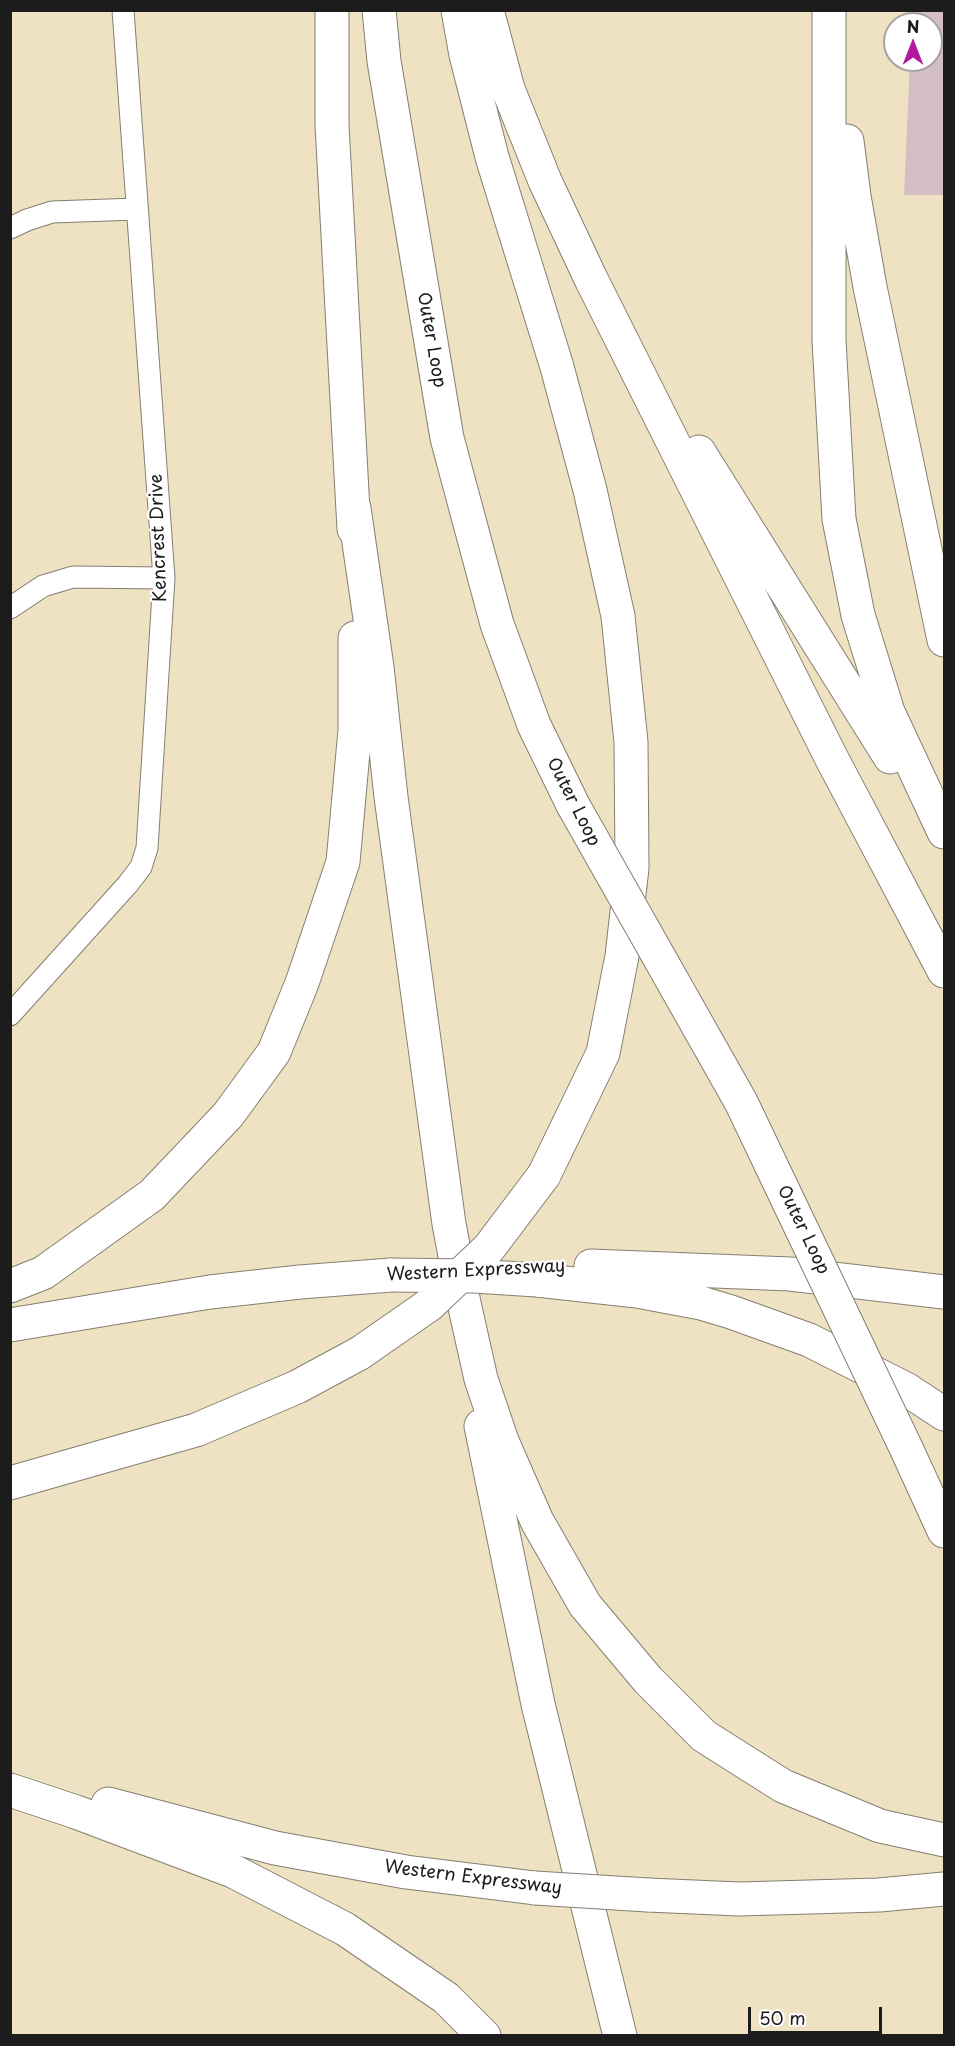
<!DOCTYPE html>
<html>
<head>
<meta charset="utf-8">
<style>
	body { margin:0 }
	#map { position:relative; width:955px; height:2046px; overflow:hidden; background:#eee2c3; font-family:"Playpen Sans",sans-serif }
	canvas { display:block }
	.frame { position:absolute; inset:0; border:12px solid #1c1c1c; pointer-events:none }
	.north { position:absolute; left:883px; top:12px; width:60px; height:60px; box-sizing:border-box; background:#fff; border:2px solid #a4a4a4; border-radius:50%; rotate:0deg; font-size:16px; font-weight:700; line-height:24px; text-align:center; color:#1c1c1c }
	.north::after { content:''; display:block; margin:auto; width:21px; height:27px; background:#b5179e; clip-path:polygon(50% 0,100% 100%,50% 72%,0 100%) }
	.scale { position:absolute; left:748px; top:2007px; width:134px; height:27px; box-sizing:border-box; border:3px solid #1c1c1c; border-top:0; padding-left:8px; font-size:18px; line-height:21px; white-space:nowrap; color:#1c1c1c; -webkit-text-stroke:4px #fff; paint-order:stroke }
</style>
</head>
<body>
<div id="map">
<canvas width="955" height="2046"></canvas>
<div class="frame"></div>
<div class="north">N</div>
<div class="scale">50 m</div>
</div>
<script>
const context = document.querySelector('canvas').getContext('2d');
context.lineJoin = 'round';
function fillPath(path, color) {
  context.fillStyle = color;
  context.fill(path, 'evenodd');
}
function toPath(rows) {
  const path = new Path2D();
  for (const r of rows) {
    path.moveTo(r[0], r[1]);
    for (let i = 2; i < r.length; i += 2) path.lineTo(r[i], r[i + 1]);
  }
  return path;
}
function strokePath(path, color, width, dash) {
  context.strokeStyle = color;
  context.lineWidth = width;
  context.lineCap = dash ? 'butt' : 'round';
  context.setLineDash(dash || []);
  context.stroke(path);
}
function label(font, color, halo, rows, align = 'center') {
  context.font = font + ' "Playpen Sans",sans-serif';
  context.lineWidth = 4.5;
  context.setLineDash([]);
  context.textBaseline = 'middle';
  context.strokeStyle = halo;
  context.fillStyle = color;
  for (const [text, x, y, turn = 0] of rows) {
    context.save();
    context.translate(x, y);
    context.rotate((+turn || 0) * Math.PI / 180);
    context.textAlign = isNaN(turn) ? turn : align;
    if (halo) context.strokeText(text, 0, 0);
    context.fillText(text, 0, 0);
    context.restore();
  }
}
fillPath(toPath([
	[912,11,944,11,944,195,904,195,910,60,931,60,931,24,911,24]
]), '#d2bec3');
const street = toPath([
	[10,228,27,220,52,212,137,209],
	[10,608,43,586,73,577,164,578],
	[10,1015,128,884,141,867,147,848,164,578,123,10]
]);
const highway = toPath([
	[332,10,332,125,354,529],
	[379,10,384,61,447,438,497,624,534,725,573,805],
	[458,10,466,55,492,157,557,367,590,490,618,616,631,742,632,868,622,956,603,1053,544,1175],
	[487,10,508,89,545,181,591,279,832,759,944,971],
	[829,10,829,340,839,519,858,615,888,712,944,832],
	[847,141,854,196,870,287,944,640],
	[699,452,890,757],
	[354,508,377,667,391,797,449,1224,464,1303,481,1379,502,1441,537,1521,585,1605,648,1680,704,1736,783,1786,880,1826,944,1840],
	[591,1266,790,1274,944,1292],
	[537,1280,637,1291,701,1303,731,1312,809,1340,906,1389,944,1414],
	[10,1286,43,1273,152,1195,228,1115,274,1052,302,983,343,862,355,730,355,638],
	[10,1325,210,1292,300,1282,391,1275],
	[481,1426,538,1704,620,2036],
	[907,1450,944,1531],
	[10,1483,196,1430,297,1387,360,1353],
	[10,1790,76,1812,233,1871,345,1929,446,1998,484,2036],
	[108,1804,275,1848,406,1872,535,1888],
	[648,1895,739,1899,879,1895,944,1889]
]);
strokePath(street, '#857f70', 23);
strokePath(highway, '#857f70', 35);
strokePath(street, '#fff', 21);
strokePath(highway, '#fff', 33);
const highwayBridge = toPath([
	[573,805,741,1102,907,1450],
	[391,1275,474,1276,537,1280],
	[360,1353,429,1305,489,1248,544,1175],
	[535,1888,648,1895]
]);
strokePath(highwayBridge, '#857f70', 35, []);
strokePath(highwayBridge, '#fff', 33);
label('18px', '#1c1c1c', '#fff', [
	["Outer Loop",431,340,80],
	["Kencrest Drive",159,538,-92],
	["Outer Loop",573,802,63],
	["Outer Loop",803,1230,64],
	["Western Expressway",476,1271,-3],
	["Western Expressway",473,1878,7]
]);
</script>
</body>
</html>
